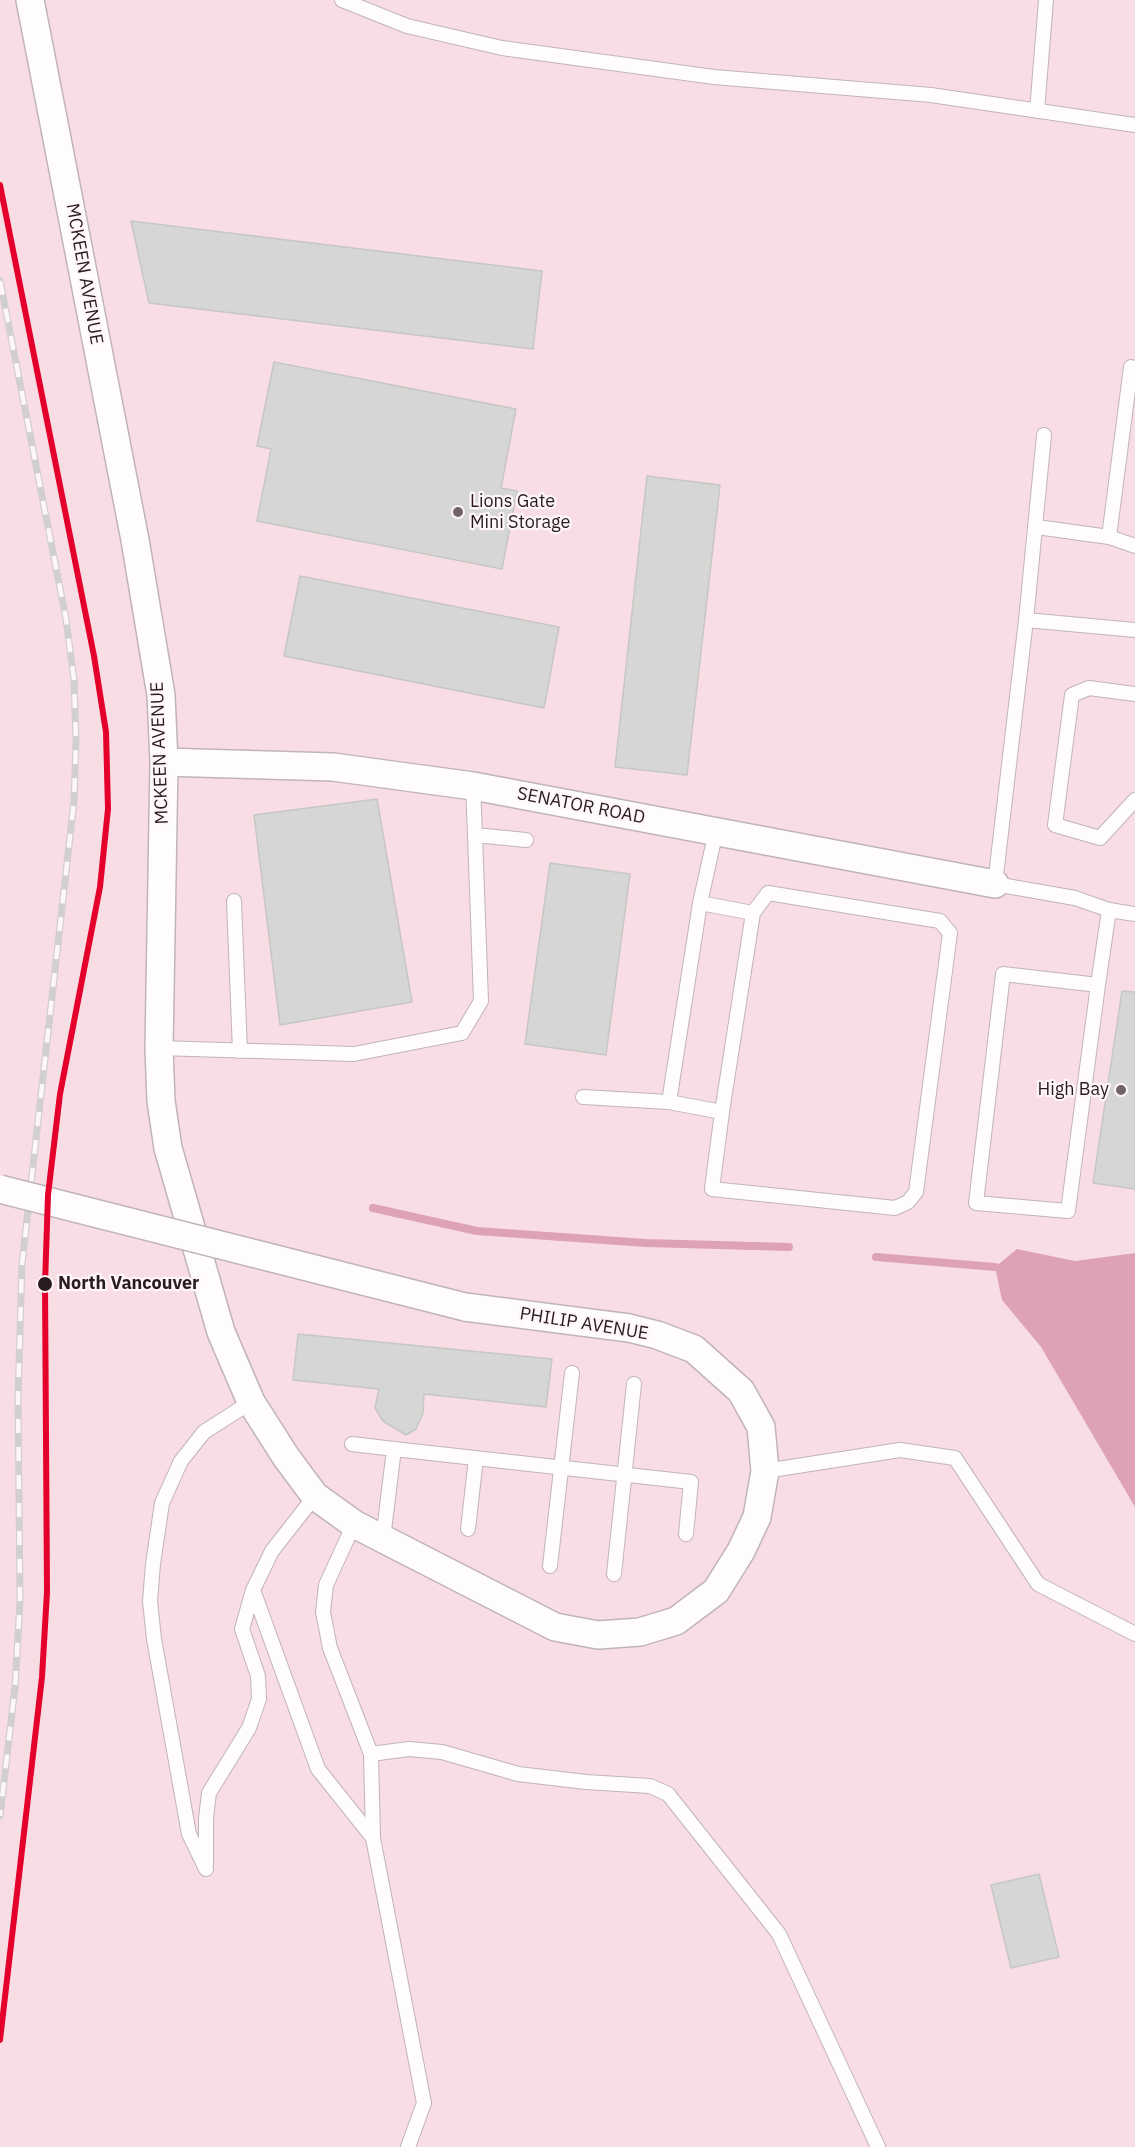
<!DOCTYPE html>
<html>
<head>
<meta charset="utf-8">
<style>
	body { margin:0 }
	canvas { display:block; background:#f7eaee }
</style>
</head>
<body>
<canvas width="1135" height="2147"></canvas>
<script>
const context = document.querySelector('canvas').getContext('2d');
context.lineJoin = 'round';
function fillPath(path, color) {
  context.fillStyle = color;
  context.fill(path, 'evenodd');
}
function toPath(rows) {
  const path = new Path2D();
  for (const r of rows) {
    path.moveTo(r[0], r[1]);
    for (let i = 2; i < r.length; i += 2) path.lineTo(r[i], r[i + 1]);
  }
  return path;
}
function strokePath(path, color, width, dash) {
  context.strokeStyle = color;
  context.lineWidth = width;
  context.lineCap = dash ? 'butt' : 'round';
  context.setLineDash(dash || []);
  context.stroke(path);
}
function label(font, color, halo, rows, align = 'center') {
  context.font = font + ' "IBM Plex Sans",sans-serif';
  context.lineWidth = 4.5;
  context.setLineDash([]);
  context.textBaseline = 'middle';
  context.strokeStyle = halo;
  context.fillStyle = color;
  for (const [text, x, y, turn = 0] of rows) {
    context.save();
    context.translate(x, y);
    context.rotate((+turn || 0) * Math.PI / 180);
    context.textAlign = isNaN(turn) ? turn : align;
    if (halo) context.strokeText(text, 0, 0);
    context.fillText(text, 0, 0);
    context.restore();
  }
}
fillPath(toPath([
	[0,0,1135,0,1135,1253,1075,1261,1017,1249,1002,1300,1041,1347,1135,1507,1135,2147,0,2147]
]), '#f9dde5');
fillPath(toPath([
	[1017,1249,1075,1261,1135,1253,1135,1507,1041,1347,1002,1300,995,1267]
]), '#dea2b5');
strokePath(toPath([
	[373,1208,477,1231,646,1243,789,1247],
	[876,1257,995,1267]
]), '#dea2b5', 8);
const building = toPath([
	[131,221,542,271,533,349,149,303,131,221],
	[274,362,516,409,501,488,517,491,502,569,257,521,271,449,257,446,274,362],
	[647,476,720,485,687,775,615,767,647,476],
	[300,576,559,627,544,708,284,656,300,576],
	[377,799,412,1002,280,1025,254,815,377,799],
	[550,863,630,874,606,1055,525,1044,550,863],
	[1122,991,1135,992,1135,1189,1093,1183,1122,991],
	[298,1334,552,1359,546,1407,424,1394,423,1413,416,1429,406,1435,383,1421,375,1408,379,1389,293,1380,298,1334],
	[1039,1874,1059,1957,1011,1968,991,1885,1039,1874]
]);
fillPath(building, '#d6d7d5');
strokePath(building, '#c6c7c4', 1.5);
const service = toPath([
	[342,0,407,26,502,48,714,77,931,95,1135,125],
	[1037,111,1046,0],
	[1135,368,1131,367,1109,537,1135,546],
	[1037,527,1109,537],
	[1026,620,1044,435],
	[1135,630,1026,620,995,884,1075,898,1109,910,1135,914],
	[1135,694,1089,688,1072,695,1055,825,1100,838,1135,800],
	[473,786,475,835,526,840],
	[234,901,240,1051],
	[700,903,753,913,722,1112],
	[1098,985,1003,974,976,1203,1068,1211,1098,985,1109,910],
	[159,1048,354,1054,462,1033,481,1001,475,835],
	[583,1097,669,1102,722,1112,712,1189,895,1208,908,1202,916,1192,950,933,940,921,768,893,753,913],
	[669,1102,700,903,716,831],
	[352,1444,394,1449,383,1539],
	[394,1449,691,1482,686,1534],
	[765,1471,900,1450,955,1458,1038,1584,1135,1634],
	[315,1496,272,1551,253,1590,318,1769,373,1838],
	[354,1524,326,1585,323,1612,330,1648,371,1754,373,1838,424,2103,408,2147],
	[468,1529,476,1458],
	[550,1566,572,1373],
	[614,1574,634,1384],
	[371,1754,409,1749,442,1752,518,1774,586,1782,650,1786,668,1794,779,1934,878,2147],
	[206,1864,206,1818,209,1793,249,1728,259,1699,258,1676,242,1629,253,1590],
	[206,1869,189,1834,154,1639,150,1601,153,1564,162,1503,181,1461,204,1432,251,1402]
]);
const minor = toPath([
	[30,0,135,540,161,695,164,762,159,1048,161,1101,168,1148,221,1332,251,1402,286,1457,315,1496,354,1524,555,1627,598,1635,640,1632,676,1621,716,1591,741,1551,757,1517,765,1471,761,1427,741,1391,694,1349,657,1335,629,1328,465,1307],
	[164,762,333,767,473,786,995,884]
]);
strokePath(service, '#c1b4b8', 16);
strokePath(minor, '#c1b4b8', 30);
strokePath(service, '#fefcfc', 14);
strokePath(minor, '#fefcfc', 27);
const rail = toPath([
	[0,281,66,619,74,680,76,741,74,801,22,1264,18,1397,20,1601,15,1687,0,1816]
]);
strokePath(rail, '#d2cfcf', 7);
strokePath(rail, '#fff6f8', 4.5, [14]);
const minorBridge = toPath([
	[0,1189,465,1307]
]);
strokePath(minorBridge, '#c1b4b8', 30, []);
strokePath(minorBridge, '#fefcfc', 27);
strokePath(toPath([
	[0,185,94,656,106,732,108,809,100,887,60,1094,48,1195,45,1284,47,1592,42,1677,0,2040]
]), '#e4002b', 6);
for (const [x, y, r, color] of [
	[458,512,6,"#726368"],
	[1121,1090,6,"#726368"],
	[45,1284,8,"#2a1b20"]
]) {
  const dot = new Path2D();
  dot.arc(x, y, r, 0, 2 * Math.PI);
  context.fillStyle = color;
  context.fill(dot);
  strokePath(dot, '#fff6f8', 2);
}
label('18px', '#2a1b20', '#fff6f8', [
	["MCKEEN AVENUE",84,274,80],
	["MCKEEN AVENUE",160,753,-92],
	["SENATOR ROAD",581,806,11],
	["PHILIP AVENUE",584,1324,9]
]);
label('18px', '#2a1b20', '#fff6f8', [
	["Lions Gate",470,502],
	["Mini Storage",470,523],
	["High Bay",1109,1090,"right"]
], 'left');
label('bold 18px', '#2a1b20', '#fff6f8', [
	["North Vancouver",58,1284]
], 'left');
</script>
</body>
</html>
